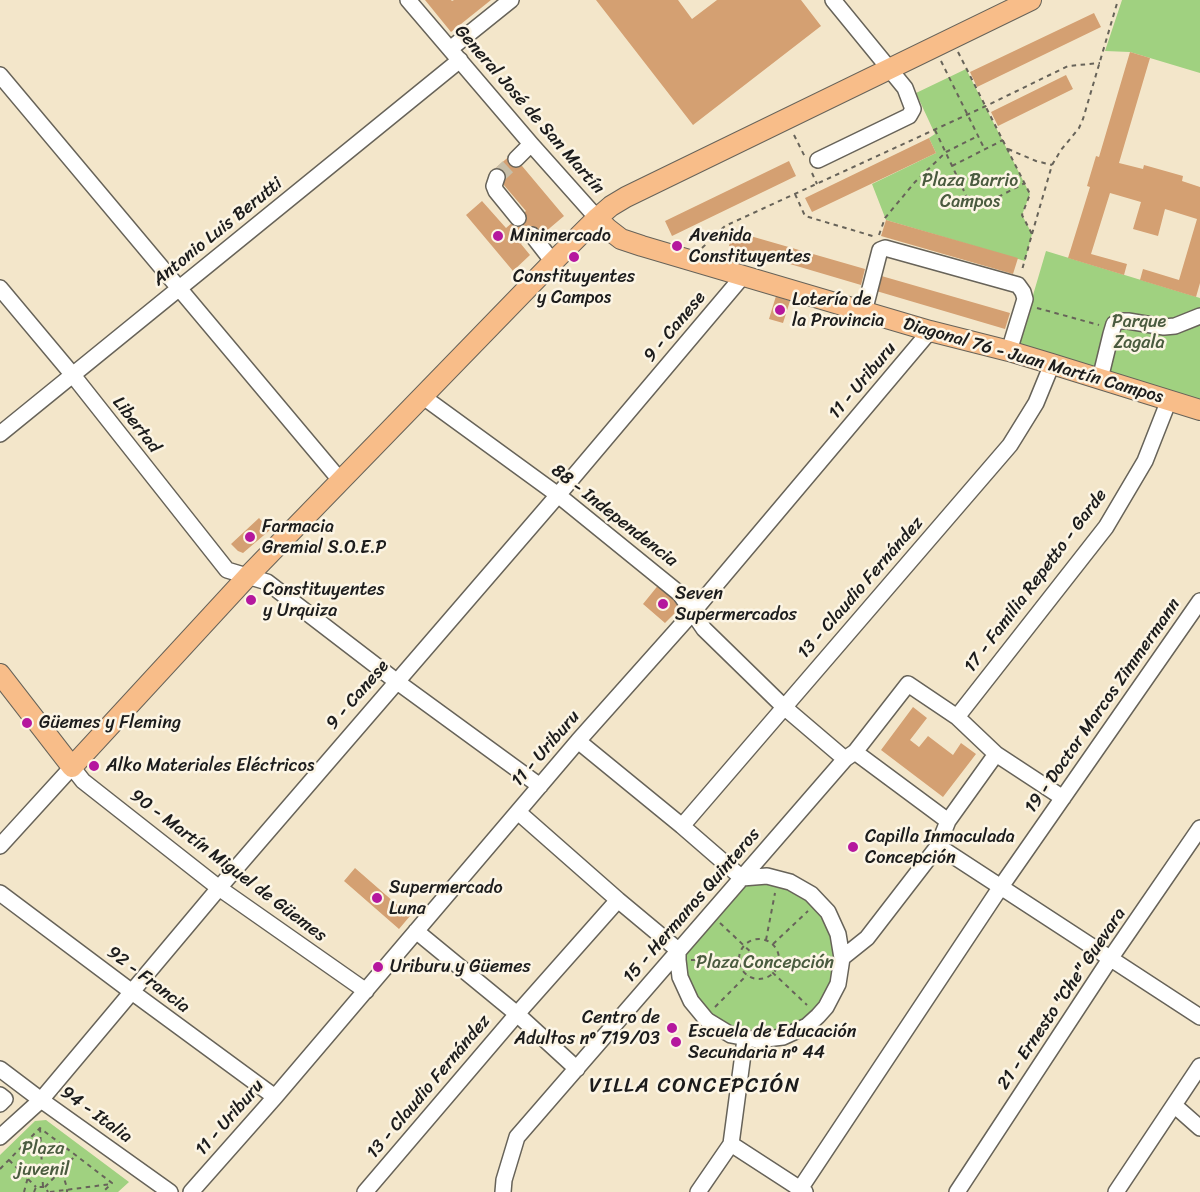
<!DOCTYPE html>
<html>
<head>
<meta charset="utf-8">
<style>
	body { margin:0 }
	canvas { display:block; background:#f3e6ca }
</style>
</head>
<body>
<canvas width="1200" height="1192"></canvas>
<script>
const context = document.querySelector('canvas').getContext('2d');
context.lineJoin = 'round';
function fillPath(path, color) {
  context.fillStyle = color;
  context.fill(path, 'evenodd');
}
function toPath(rows) {
  const path = new Path2D();
  for (const r of rows) {
    if (r.length === 3) {
      path.moveTo(r[0] + r[2], r[1]);
      path.arc(r[0], r[1], r[2], 0, 2 * Math.PI);
      continue;
    }
    path.moveTo(r[0], r[1]);
    for (let i = 2; i < r.length; i += 2) path.lineTo(r[i], r[i + 1]);
  }
  return path;
}
function strokePath(path, color, width, dash) {
  context.strokeStyle = color;
  context.lineWidth = width;
  context.lineCap = dash ? 'butt' : 'round';
  context.setLineDash(dash || []);
  context.stroke(path);
}
function label(font, color, halo, rows, align = 'center') {
  context.font = font + ' Sriracha,sans-serif';
  context.lineWidth = 5;
  context.setLineDash([]);
  context.textBaseline = 'middle';
  context.strokeStyle = halo;
  context.fillStyle = color;
  for (const [text, x, y, turn = 0] of rows) {
    context.save();
    context.translate(x, y);
    context.rotate((+turn || 0) * Math.PI / 180);
    context.textAlign = isNaN(turn) ? turn : align;
    if (halo) context.strokeText(text, 0, 0);
    context.fillText(text, 0, 0);
    context.restore();
  }
}
fillPath(toPath([
	[1122,0,1200,0,1200,73,1130,52,1105,51],
	[966,69,1030,194,1022,215,1032,234,1025,261,886,220,872,184,936,153,929,138,935,134,916,93],
	[1046,251,1200,298,1200,404,1018,346],
	[767,876,811,894,842,958,818,1016,757,1040,708,1021,678,960,742,878],
	[46,1120,129,1182,118,1192,0,1192,0,1155,35,1121]
]), '#a0d180');
fillPath(toPath([
	[425,0,451,0,452,1,454,0,491,0,451,32],
	[596,0,678,0,692,19,717,0,801,0,821,26,693,125],
	[1094,13,1101,27,977,87,970,72],
	[1130,52,1150,58,1119,163,1143,169,1144,165,1183,176,1182,181,1200,187,1200,283,1196,297,1140,280,1143,269,1179,280,1197,219,1165,209,1158,236,1133,229,1141,202,1110,193,1091,254,1127,264,1124,275,1068,258,1090,187,1087,186,1096,156,1099,157],
	[1066,75,1073,89,998,126,991,112],
	[929,138,936,153,812,212,805,198],
	[512,154,564,216,544,233,540,228,521,244,530,255,513,271,466,215,482,201,506,228,526,211,492,171],
	[789,161,796,176,672,236,665,221],
	[886,220,1018,258,1013,274,881,236],
	[733,231,865,269,861,285,729,246],
	[878,275,1010,313,1005,329,873,290],
	[776,296,790,301,783,323,769,319],
	[259,518,270,530,243,553,238,551,231,544],
	[660,583,682,606,665,623,643,604],
	[913,707,927,718,910,740,919,747,928,736,953,755,961,743,976,754,943,797,881,750],
	[355,868,410,916,399,929,344,881]
]), '#d4a072');
strokePath(toPath([
	[497,177,516,159]
]), '#c8bea7', 15, [15, 8]);
const minor = toPath([
	[408,0,531,144,597,218],
	[450,49,511,0],
	[0,75,340,480],
	[516,159,531,144],
	[818,160,909,116,913,109,905,88,833,0],
	[497,177,494,186,496,191,518,218],
	[532,235,553,262],
	[0,288,72,374,227,570,267,582,396,681,540,786],
	[864,312,880,250,885,248,1018,285,1023,292,1025,299,1009,351],
	[1100,379,1111,334,1114,324,1119,321,1128,321,1164,327,1175,326,1200,316],
	[422,396,558,495,680,594,704,629,784,707,845,759],
	[0,434,460,60],
	[957,717,1106,527,1145,461,1169,400],
	[578,741,682,826,742,878,767,876,790,882,811,894,828,912,838,934,842,958,838,984,826,1007,818,1016,807,1026,783,1037,757,1040,731,1035,708,1021,705,1018,691,1001,680,977,678,960,678,950],
	[855,752,948,821],
	[518,812,618,900,678,950],
	[682,826,1010,445,1036,403,1052,364],
	[0,846,72,767,83,781,219,888,366,991],
	[938,846,1200,1017],
	[0,893,132,992,275,1097],
	[416,931,517,1014,577,1069],
	[842,958,867,938,938,846,948,821,996,754],
	[0,1069,41,1100,170,1192],
	[0,1095,5,1099,0,1104],
	[1174,1105,1200,1128],
	[0,1137,41,1100,219,888,558,495,743,276],
	[731,1144,805,1192],
	[191,1192,275,1097,578,741,693,612,930,331],
	[365,1192,517,1014,618,900],
	[503,1192,504,1180,517,1137,845,759,855,752,908,684,957,717,996,754,1063,798],
	[698,1192,731,1144,745,1039],
	[798,1192,1000,888,1200,601],
	[957,1192,1110,959,1200,828],
	[1116,1192,1200,1066]
]);
const major = toPath([
	[597,218,608,229,621,239,642,246,930,331,1009,351,1052,364,1200,410],
	[0,674,72,767,248,576,553,262,597,218,611,206,626,197,1031,0]
]);
strokePath(minor, '#676359', 18);
strokePath(major, '#676359', 22);
strokePath(toPath([
	[958,52,1030,194,1022,215,1032,234,1022,270],
	[941,61,985,150],
	[935,130,973,210,1025,183],
	[794,135,805,157],
	[1008,149,1036,161,1052,165],
	[952,166,1003,140],
	[812,173,817,184],
	[795,194,805,216,876,237],
	[1032,234,1052,165,1061,150,1079,128,1083,119,1118,0],
	[879,235,885,218,915,182,946,152,978,136],
	[702,248,725,226,986,106,1068,66,1100,63],
	[1037,308,1099,325],
	[720,923,807,1005],
	[759,959,20],
	[766,940,775,893],
	[773,944,808,911],
	[691,960,740,960],
	[779,961,827,958],
	[715,1007,747,975],
	[40,1128,43,1187],
	[9,1160,36,1187],
	[0,1169,40,1128,112,1183,103,1192],
	[45,1187,76,1155],
	[24,1192,28,1177,33,1171,41,1168,50,1167,57,1168,63,1175,67,1188,67,1192],
	[34,1192,36,1187,45,1187,48,1192],
	[50,1192,111,1184]
]), '#676359', 2, [4.5, 4.5]);
strokePath(minor, '#fff', 15);
strokePath(major, '#f8bd89', 20);
for (const [x, y, r, color] of [
	[498,236,6,"#b5179e"],
	[677,246,6,"#b5179e"],
	[574,257,6,"#b5179e"],
	[780,310,6,"#b5179e"],
	[250,537,6,"#b5179e"],
	[251,600,6,"#b5179e"],
	[663,604,6,"#b5179e"],
	[27,723,6,"#b5179e"],
	[94,766,6,"#b5179e"],
	[853,847,6,"#b5179e"],
	[377,898,6,"#b5179e"],
	[378,967,6,"#b5179e"],
	[672,1028,6,"#b5179e"],
	[676,1042,6,"#b5179e"]
]) {
  const dot = new Path2D();
  dot.arc(x, y, r, 0, 2 * Math.PI);
  context.fillStyle = color;
  context.fill(dot);
  strokePath(dot, '#fcf5e5', 2);
}
label('18px', '#1c1c1c', '#fcf5e5', [
	["General José de San Martín",529,110,49],
	["Antonio Luis Berutti",218,232,-39],
	["9 - Canese",675,327,-50],
	["Diagonal 76 - Juan Martín Campos",1033,361,16],
	["11 - Uriburu",863,381,-50],
	["Libertad",136,425,52],
	["88 - Independencia",614,516,38],
	["17 - Familia Repetto - Garde",1036,581,-53],
	["13 - Claudio Fernández",861,588,-49],
	["9 - Canese",358,695,-49],
	["19 - Doctor Marcos Zimmermann",1103,706,-55],
	["11 - Uriburu",546,749,-49],
	["90 - Martín Miguel de Güemes",228,866,37],
	["15 - Hermanos Quinteros",692,906,-49],
	["92 - Francia",148,980,37],
	["21 - Ernesto \"Che\" Guevara",1062,999,-56],
	["13 - Claudio Fernández",429,1087,-50],
	["94 - Italia",96,1115,36],
	["11 - Uriburu",230,1118,-49]
]);
label('18px', '#4a5b3f', '#fcf5e5', [
	["Plaza Barrio",970,181],
	["Campos",970,202],
	["Parque",1139,322],
	["Zagala",1139,343],
	["Plaza Concepción",765,963],
	["Plaza",43,1149],
	["juvenil",43,1170]
]);
label('18px', '#1c1c1c', '#fcf5e5', [
	["Minimercado",510,236],
	["Avenida",689,236],
	["Constituyentes",689,257],
	["Constituyentes",574,277,"center"],
	["y Campos",574,298,"center"],
	["Lotería de",792,300],
	["la Provincia",792,321],
	["Farmacia",262,527],
	["Gremial S.O.E.P",262,548],
	["Constituyentes",263,590],
	["y Urquiza",263,611],
	["Seven",675,594],
	["Supermercados",675,615],
	["Güemes y Fleming",39,723],
	["Alko Materiales Eléctricos",106,766],
	["Capilla Inmaculada",865,837],
	["Concepción",865,858],
	["Supermercado",389,888],
	["Luna",389,909],
	["Uriburu y Güemes",390,967],
	["Centro de",660,1018,"right"],
	["Adultos nº 719/03",660,1039,"right"],
	["Escuela de Educación",688,1032],
	["Secundaria nº 44",688,1053]
], 'left');
context.letterSpacing = '1.5px';
label('21px', '#1c1c1c', '#fcf5e5', [
	["VILLA CONCEPCIÓN",695,1087]
]);
context.letterSpacing = '0px';
</script>
</body>
</html>
